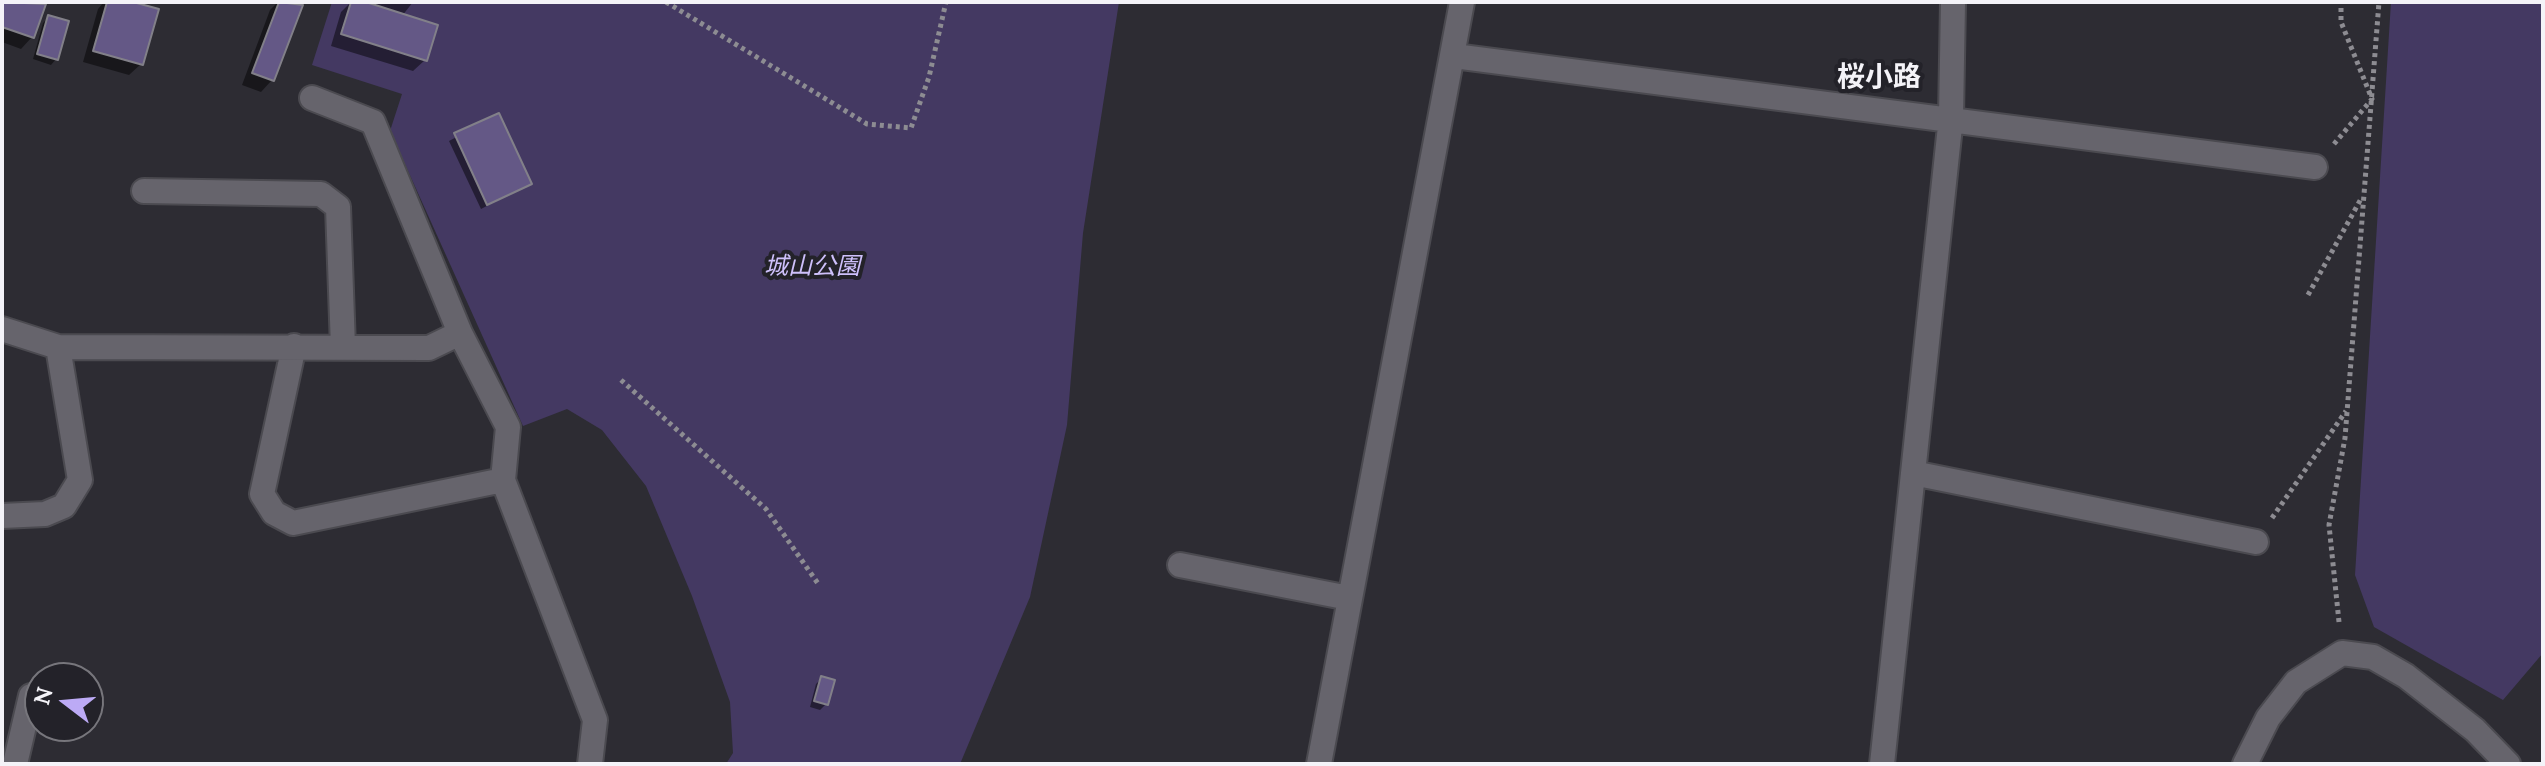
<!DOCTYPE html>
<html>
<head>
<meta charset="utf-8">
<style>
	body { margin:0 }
	#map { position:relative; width:2545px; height:766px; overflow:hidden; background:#2d2c33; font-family:Lora,serif }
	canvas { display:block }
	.frame { position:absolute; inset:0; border:4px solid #f4f3f8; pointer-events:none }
	.north { position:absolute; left:24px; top:662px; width:80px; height:80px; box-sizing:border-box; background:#232229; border:2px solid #77767c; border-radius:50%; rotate:286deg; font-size:22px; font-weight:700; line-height:32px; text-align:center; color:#f4f3f8 }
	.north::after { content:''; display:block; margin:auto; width:28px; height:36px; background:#bcaaf5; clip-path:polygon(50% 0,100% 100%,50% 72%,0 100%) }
</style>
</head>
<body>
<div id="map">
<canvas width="2545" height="766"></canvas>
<div class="frame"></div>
<div class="north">N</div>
</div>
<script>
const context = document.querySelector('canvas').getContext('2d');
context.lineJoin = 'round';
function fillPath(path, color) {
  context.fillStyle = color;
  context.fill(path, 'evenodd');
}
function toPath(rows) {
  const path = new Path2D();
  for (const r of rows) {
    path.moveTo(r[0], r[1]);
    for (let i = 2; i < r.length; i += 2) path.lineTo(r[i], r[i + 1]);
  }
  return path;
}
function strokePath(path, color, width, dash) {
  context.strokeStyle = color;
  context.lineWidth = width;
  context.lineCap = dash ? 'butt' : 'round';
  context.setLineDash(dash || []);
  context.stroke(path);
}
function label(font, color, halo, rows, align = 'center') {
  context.font = font + ' Lora,"Noto Sans JP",serif';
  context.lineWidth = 8;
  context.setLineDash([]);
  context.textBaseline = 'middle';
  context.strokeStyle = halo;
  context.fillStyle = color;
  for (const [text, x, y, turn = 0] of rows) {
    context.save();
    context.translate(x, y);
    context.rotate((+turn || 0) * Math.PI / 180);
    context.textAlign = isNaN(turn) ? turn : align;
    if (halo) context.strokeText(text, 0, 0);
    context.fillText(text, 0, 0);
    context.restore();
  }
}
fillPath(toPath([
	[332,2,1119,2,1083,233,1067,425,1030,597,960,764,726,764,733,753,730,702,692,596,646,486,602,430,567,409,523,426,390,131,402,94,312,65],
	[2391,2,2543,2,2543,653,2503,700,2374,627,2355,575]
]), '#443962');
fillPath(toPath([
	[2,2,43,5,32,37,21,49,2,42],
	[104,2,126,2,141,64,129,75,83,62,98,9],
	[278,2,300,6,272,80,261,92,242,85,270,10],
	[351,2,413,2,402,16,425,60,413,71,331,46,341,12],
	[49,17,56,59,51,65,33,59,43,23],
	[498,115,529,184,481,209,449,141],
	[822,678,826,704,820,710,810,707,816,684]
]), '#0007');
const building = toPath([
	[2,2,46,4,34,38,2,27,2,2],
	[107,2,133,2,159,9,143,65,93,51,107,2],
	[279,2,303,5,274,81,252,73,279,2],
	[351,2,366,2,438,25,427,61,341,34,351,2],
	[48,15,69,21,58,60,37,54,48,15],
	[499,113,532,184,487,205,454,133,499,113],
	[821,676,835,680,828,705,814,701,821,676]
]);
fillPath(building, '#645886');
strokePath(building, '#828089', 2);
const minor = toPath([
	[1454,56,2315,167],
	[312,98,373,122,460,333],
	[144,191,321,194,338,207,343,347],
	[2,329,58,347,429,348,460,333,508,427,503,480,595,720,590,764],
	[294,346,262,494,274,513,293,523,503,480],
	[1913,473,2256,542],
	[2,516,45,514,64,506,80,480,58,347],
	[1180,565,1349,598],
	[15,764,31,696],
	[1319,764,1462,2],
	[1882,764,1951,117,1953,2],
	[2245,764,2268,718,2296,682,2342,653,2373,657,2406,676,2475,730,2508,764]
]);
strokePath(minor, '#4b4a50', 28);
strokePath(toPath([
	[666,2,867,124,911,128,929,77,946,2],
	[2334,144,2372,99,2341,22,2341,2],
	[2308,295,2362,197],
	[621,380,766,509,819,585],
	[2272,518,2346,411],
	[2339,622,2329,525,2345,438,2379,2]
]), '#8d8c92', 5, [4, 4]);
strokePath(minor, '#66646c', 24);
label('italic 24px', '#cec0fb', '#232229', [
	["城山公園",812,267]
]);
label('bold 28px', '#f4f3f8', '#232229', [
	["桜小路",1879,78]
]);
</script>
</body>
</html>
